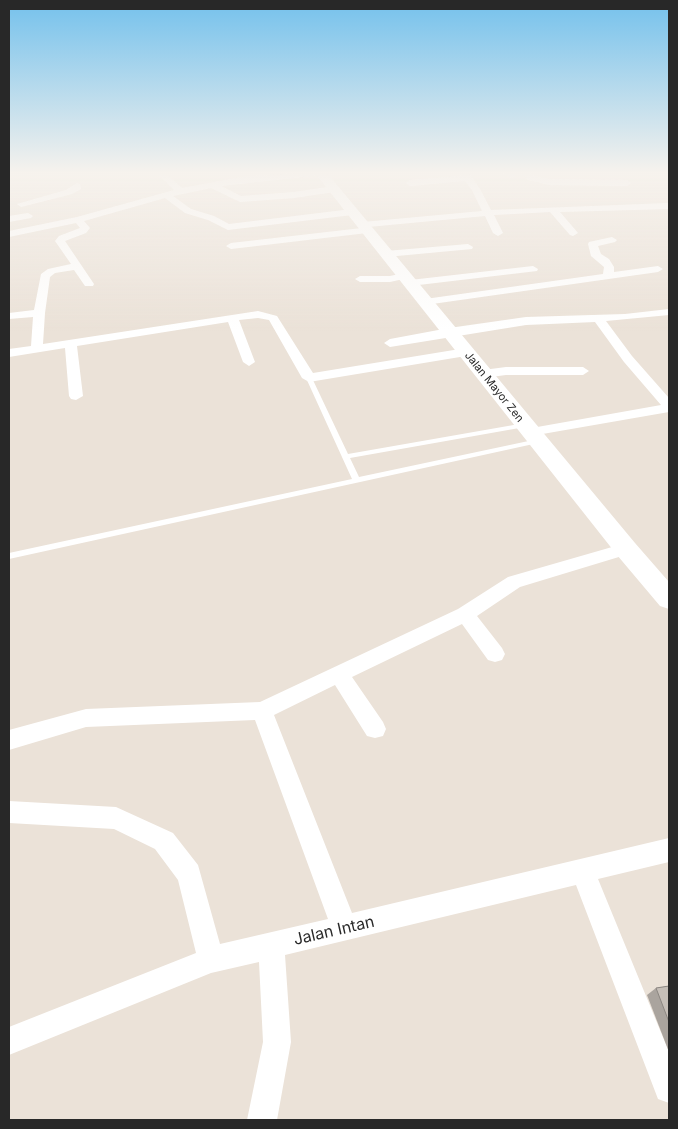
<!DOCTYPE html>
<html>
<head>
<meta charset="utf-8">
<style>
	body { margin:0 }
	#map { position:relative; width:678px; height:1129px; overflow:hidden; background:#ebe2d8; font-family:Inter,sans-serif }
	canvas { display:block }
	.frame { position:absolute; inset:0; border:10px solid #282828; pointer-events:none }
</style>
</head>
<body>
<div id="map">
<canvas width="678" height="1129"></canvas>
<div class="frame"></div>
</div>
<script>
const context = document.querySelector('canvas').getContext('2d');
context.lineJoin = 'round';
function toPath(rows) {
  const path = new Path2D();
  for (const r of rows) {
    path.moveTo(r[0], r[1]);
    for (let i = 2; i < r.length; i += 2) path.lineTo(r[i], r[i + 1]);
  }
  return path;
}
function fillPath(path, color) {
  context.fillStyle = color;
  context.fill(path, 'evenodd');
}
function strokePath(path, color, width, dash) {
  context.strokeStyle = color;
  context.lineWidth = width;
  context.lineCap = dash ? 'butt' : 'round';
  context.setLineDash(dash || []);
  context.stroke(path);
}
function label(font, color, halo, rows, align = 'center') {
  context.font = font + ' Inter,sans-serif';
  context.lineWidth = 4;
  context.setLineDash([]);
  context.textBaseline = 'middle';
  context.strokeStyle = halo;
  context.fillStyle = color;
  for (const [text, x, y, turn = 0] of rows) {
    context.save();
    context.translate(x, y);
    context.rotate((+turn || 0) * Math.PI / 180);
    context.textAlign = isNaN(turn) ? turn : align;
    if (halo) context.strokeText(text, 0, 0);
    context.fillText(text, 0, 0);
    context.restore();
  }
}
fillPath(toPath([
	[309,376,312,378,348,454,525,423,529,425,525,427,350,458,359,477,538,439,542,441,538,443,9,559,9,553,352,479,306,378,309,376]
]), '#fff');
fillPath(toPath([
	[157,173,165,173,182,188,241,177,296,173,325,173,321,175,221,186,241,196,294,192,334,186,338,189,334,192,294,198,240,202,211,188,173,196,191,209,214,216,229,224,352,209,357,212,352,215,228,230,208,220,185,213,165,198,84,221,90,228,86,233,65,241,94,284,93,286,85,286,74,270,55,273,50,277,45,313,43,344,258,311,277,316,313,373,466,348,472,352,466,356,309,382,302,378,269,320,258,318,239,320,255,362,249,366,243,362,228,322,77,346,83,396,76,400,71,399,69,396,65,348,9,357,9,349,31,346,33,317,9,319,9,313,34,310,41,274,48,269,71,264,55,241,59,236,80,228,76,223,9,237,9,231,77,217,174,190,157,173],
	[459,173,467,173,471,176,480,189,491,210,669,203,669,209,560,212,578,233,573,236,570,235,550,212,494,215,503,233,498,236,493,233,485,216,368,227,372,230,367,233,231,249,226,246,231,243,362,228,358,225,363,222,482,211,472,190,465,181,410,186,406,183,410,180,461,176,459,173],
	[503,173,512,173,515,176,511,178,503,173],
	[522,173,530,173,534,176,549,179,627,180,631,183,627,186,549,185,528,180,522,173],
	[77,183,80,184,81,189,72,194,21,207,17,204,66,190,77,183],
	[28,213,33,216,31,218,9,222,9,216,28,213],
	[612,237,617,240,615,242,598,246,601,254,609,259,614,267,614,272,658,266,663,269,658,272,425,305,419,302,425,299,603,274,604,267,591,256,588,244,589,242,612,237],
	[468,244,473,247,472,249,386,257,381,254,386,251,468,244],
	[533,266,538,269,537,271,410,286,405,283,410,280,533,266],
	[404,273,408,274,409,276,408,278,390,282,360,282,355,279,360,276,390,276,404,273],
	[669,309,669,315,606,321,632,356,669,398,669,412,531,436,526,435,524,432,526,429,661,405,624,362,595,322,526,325,390,347,384,343,390,339,449,328,526,317,625,314,669,309],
	[506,367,583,367,589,371,583,375,506,375,483,378,477,374,483,370,506,367],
	[626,543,632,545,635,549,632,553,520,587,477,616,502,648,505,654,502,660,495,662,488,660,462,624,352,677,383,722,386,729,383,736,375,738,367,736,335,685,274,715,352,913,669,838,669,862,598,879,669,1052,669,1103,658,1099,576,885,285,955,291,1042,277,1120,247,1120,263,1042,259,962,211,973,9,1055,9,1027,196,953,178,880,155,849,114,829,9,823,9,801,116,807,173,833,198,865,220,944,328,919,255,720,86,727,9,750,9,730,86,709,260,702,458,609,508,577,626,543]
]), '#fff');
fillPath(toPath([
	[315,173,327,173,635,543,669,582,669,609,660,606,617,555,315,173]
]), '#fff');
fillPath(toPath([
	[669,986,669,1052,647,995,656,988]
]), '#aaa49e');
const building = toPath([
	[669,986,669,1022,656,988,669,986]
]);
fillPath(building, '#c6bfb8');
strokePath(building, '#8b8681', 1);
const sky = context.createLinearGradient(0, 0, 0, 331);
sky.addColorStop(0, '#74c1ec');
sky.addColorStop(0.52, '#f6f2ed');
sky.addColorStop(1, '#f6f2ed00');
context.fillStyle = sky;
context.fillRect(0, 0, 678, 331);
label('11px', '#282828', '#fff', [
	["Jalan Mayor Zen",494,387,51]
]);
label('16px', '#282828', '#fff', [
	["Jalan Intan",334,931,-13]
]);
</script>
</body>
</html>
